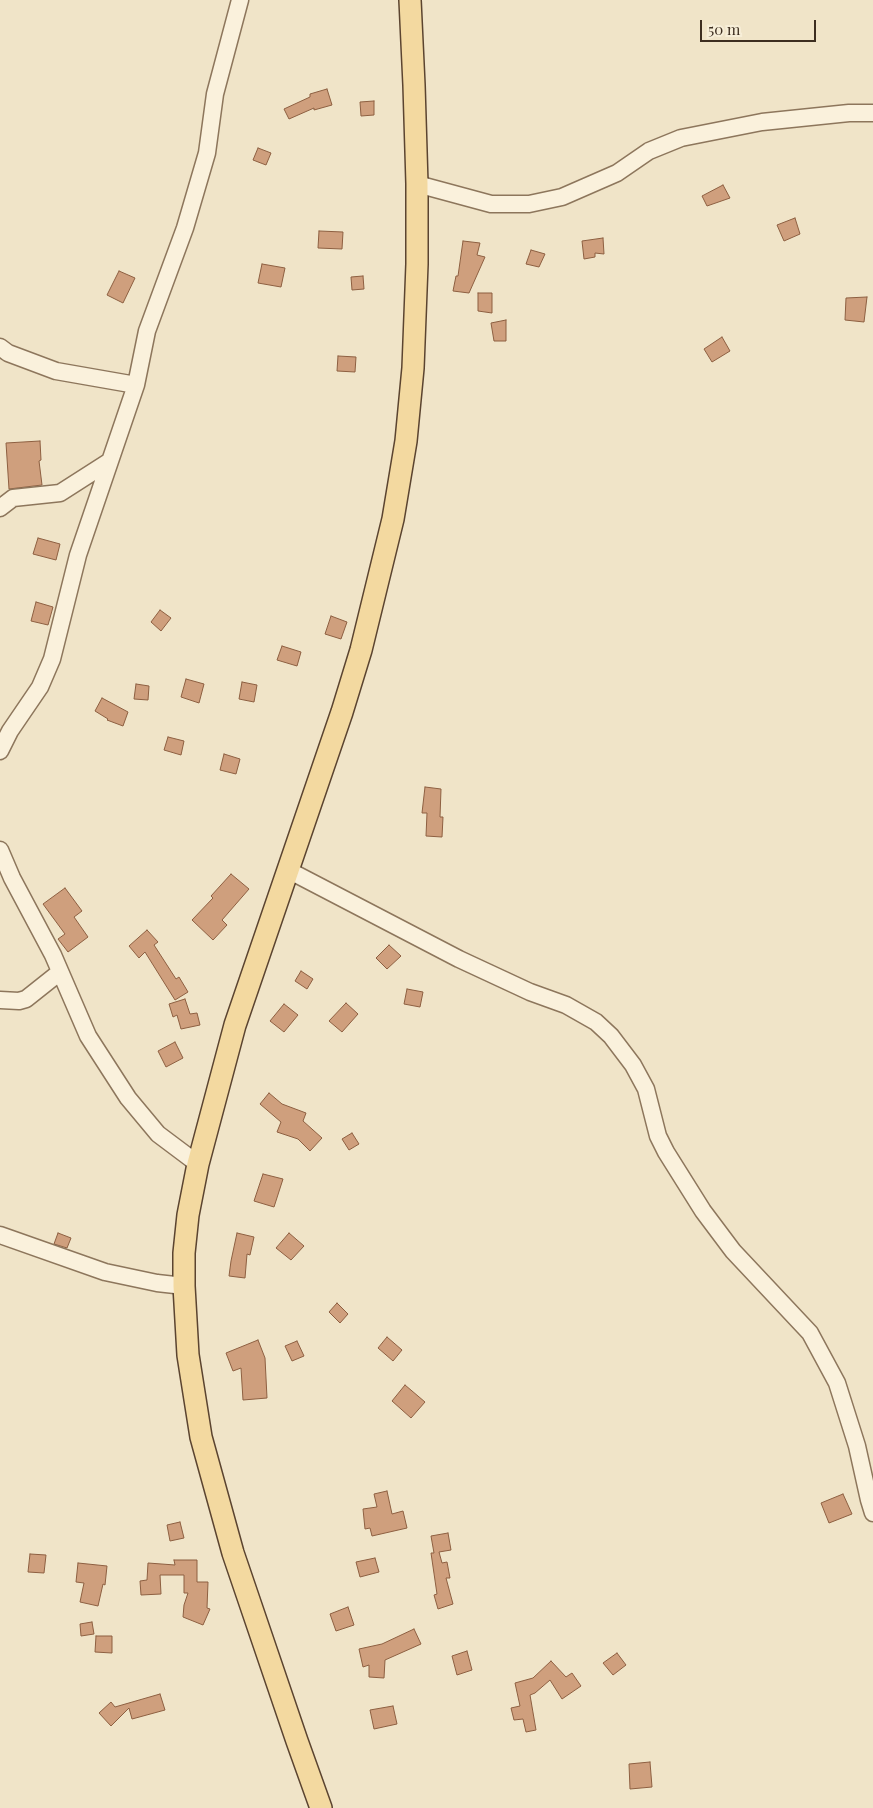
<!DOCTYPE html>
<html>
<head>
<meta charset="utf-8">
<style>
	body { margin:0 }
	#map { position:relative; width:873px; height:1808px; overflow:hidden; background:#f0e4c8; font-family:"Playfair Display",serif }
	canvas { display:block }
	.scale { position:absolute; left:700px; top:20px; width:116px; height:22px; box-sizing:border-box; border:2px solid #3d2e20; border-top:0; padding-left:6px; font-size:15px; line-height:18px; white-space:nowrap; color:#3d2e20; -webkit-text-stroke:4px #f7eed8; paint-order:stroke }
</style>
</head>
<body>
<div id="map">
<canvas width="873" height="1808"></canvas>
<div class="scale">50 m</div>
</div>
<script>
const context = document.querySelector('canvas').getContext('2d');
context.lineJoin = 'round';
function fillPath(path, color) {
  context.fillStyle = color;
  context.fill(path, 'evenodd');
}
function toPath(rows) {
  const path = new Path2D();
  for (const r of rows) {
    path.moveTo(r[0], r[1]);
    for (let i = 2; i < r.length; i += 2) path.lineTo(r[i], r[i + 1]);
  }
  return path;
}
function strokePath(path, color, width, dash) {
  context.strokeStyle = color;
  context.lineWidth = width;
  context.lineCap = dash ? 'butt' : 'round';
  context.setLineDash(dash || []);
  context.stroke(path);
}
const building = toPath([
	[327,89,332,105,314,110,314,108,289,119,284,109,310,97,310,94,327,89],
	[374,101,374,115,361,116,360,102,374,101],
	[258,148,271,153,266,165,253,160,258,148],
	[723,185,730,198,707,206,702,196,723,185],
	[795,218,800,234,784,241,777,225,795,218],
	[319,231,343,232,342,249,318,248,319,231],
	[603,238,604,254,595,253,595,257,584,259,582,241,603,238],
	[463,241,480,243,477,255,485,257,469,293,453,291,456,276,458,276,463,241],
	[531,250,545,254,539,267,526,264,531,250],
	[262,264,285,268,281,287,258,283,262,264],
	[119,271,135,278,123,303,107,295,119,271],
	[363,276,364,289,352,290,351,277,363,276],
	[478,293,492,293,492,313,478,311,478,293],
	[867,297,864,322,845,320,846,298,867,297],
	[506,320,506,341,494,341,491,323,506,320],
	[722,337,730,351,712,362,704,349,722,337],
	[338,356,356,357,355,372,337,371,338,356],
	[40,441,41,460,39,461,42,485,9,489,6,443,40,441],
	[38,538,60,544,56,560,33,554,38,538],
	[36,602,53,607,48,625,31,621,36,602],
	[160,610,171,618,161,631,151,622,160,610],
	[331,616,347,622,341,639,325,634,331,616],
	[282,646,301,652,297,666,277,660,282,646],
	[186,679,204,684,199,703,181,697,186,679],
	[242,682,257,685,254,702,239,699,242,682],
	[136,684,149,686,148,700,134,699,136,684],
	[102,698,128,712,123,726,107,720,108,719,95,711,102,698],
	[168,737,184,741,181,755,164,750,168,737],
	[224,754,240,759,236,774,220,770,224,754],
	[425,787,441,789,440,817,443,817,442,837,426,836,427,813,422,813,425,787],
	[231,874,249,889,222,920,227,925,213,940,192,920,213,898,211,896,231,874],
	[65,888,82,911,74,917,88,937,68,952,58,939,65,934,43,904,65,888],
	[147,930,158,942,154,945,176,979,179,977,188,992,175,1000,145,952,139,958,129,946,147,930],
	[389,945,401,956,387,969,376,958,389,945],
	[301,971,313,979,307,989,295,981,301,971],
	[407,989,423,992,420,1007,404,1004,407,989],
	[185,999,190,1014,197,1013,200,1025,181,1029,177,1015,173,1017,169,1004,185,999],
	[346,1003,358,1014,342,1032,329,1021,346,1003],
	[284,1004,298,1015,284,1032,270,1021,284,1004],
	[175,1042,183,1058,166,1067,158,1051,175,1042],
	[269,1093,282,1104,306,1113,303,1121,322,1138,310,1151,298,1139,277,1132,281,1122,260,1104,269,1093],
	[352,1133,359,1144,349,1150,342,1139,352,1133],
	[263,1174,283,1179,274,1207,254,1201,263,1174],
	[58,1233,71,1238,67,1248,54,1244,58,1233],
	[237,1233,254,1237,250,1255,247,1254,245,1278,229,1276,231,1261,237,1233],
	[289,1233,304,1246,291,1260,276,1248,289,1233],
	[337,1303,348,1314,340,1323,329,1312,337,1303],
	[387,1337,402,1350,393,1361,378,1348,387,1337],
	[258,1340,265,1358,267,1398,243,1400,241,1368,233,1371,226,1353,258,1340],
	[297,1341,304,1356,292,1361,285,1346,297,1341],
	[405,1385,425,1402,411,1418,392,1401,405,1385],
	[387,1491,392,1514,403,1511,407,1528,372,1536,370,1528,365,1529,363,1509,377,1507,374,1494,387,1491],
	[843,1494,852,1514,829,1523,821,1503,843,1494],
	[180,1522,184,1538,170,1541,167,1525,180,1522],
	[448,1533,451,1550,439,1552,442,1563,447,1562,450,1578,446,1578,453,1604,438,1609,434,1595,437,1594,431,1553,434,1553,431,1536,448,1533],
	[30,1554,46,1555,44,1573,28,1572,30,1554],
	[375,1558,379,1572,360,1577,356,1562,375,1558],
	[174,1560,197,1560,197,1582,208,1582,207,1608,210,1609,203,1625,183,1617,184,1605,188,1593,184,1593,184,1575,160,1575,161,1594,141,1595,140,1581,147,1580,148,1563,175,1565,174,1560],
	[78,1563,107,1566,105,1585,103,1584,98,1606,80,1602,84,1583,76,1582,78,1563],
	[348,1607,354,1625,336,1631,330,1614,348,1607],
	[92,1622,94,1634,81,1636,80,1624,92,1622],
	[414,1629,421,1644,385,1660,384,1678,369,1677,369,1665,363,1667,359,1649,382,1644,414,1629],
	[96,1636,112,1636,112,1653,95,1652,96,1636],
	[467,1651,472,1670,457,1675,452,1656,467,1651],
	[617,1653,626,1665,613,1675,603,1663,617,1653],
	[551,1661,566,1677,572,1673,581,1686,562,1699,550,1680,535,1693,530,1695,536,1730,526,1732,523,1719,514,1720,511,1708,520,1706,515,1683,533,1678,551,1661],
	[160,1694,165,1710,132,1719,129,1708,111,1726,99,1713,111,1702,115,1707,160,1694],
	[393,1706,397,1724,374,1729,370,1710,393,1706],
	[650,1762,652,1787,630,1789,629,1764,650,1762]
]);
fillPath(building, '#cf9f7d');
strokePath(building, '#8d5f41', 1);
const minor = toPath([
	[417,184,491,204,529,204,562,197,617,173,649,151,681,138,762,122,849,113,873,113],
	[0,347,8,353,56,371,136,385],
	[0,508,13,498,60,493,110,461],
	[0,751,10,731,40,687,52,659,78,555,136,385,147,331,185,228,207,153,215,94,240,0],
	[0,850,12,878,53,955,88,1036,128,1098,158,1134,198,1164],
	[288,870,459,959,530,992,566,1005,596,1022,611,1036,633,1065,646,1089,658,1136,666,1152,703,1211,733,1251,810,1333,837,1383,857,1446,869,1500,873,1513],
	[0,1000,19,1001,26,999,60,972],
	[0,1235,105,1272,157,1283,184,1286]
]);
const major = toPath([
	[321,1808,297,1741,233,1553,201,1437,188,1355,184,1286,184,1253,188,1215,198,1164,235,1025,342,712,361,650,393,519,406,441,413,368,417,264,417,184,414,85,410,0]
]);
strokePath(minor, '#8d765c', 19);
strokePath(major, '#5b4430', 24);
strokePath(minor, '#faf1dc', 16);
strokePath(major, '#f3d9a0', 21);
</script>
</body>
</html>
